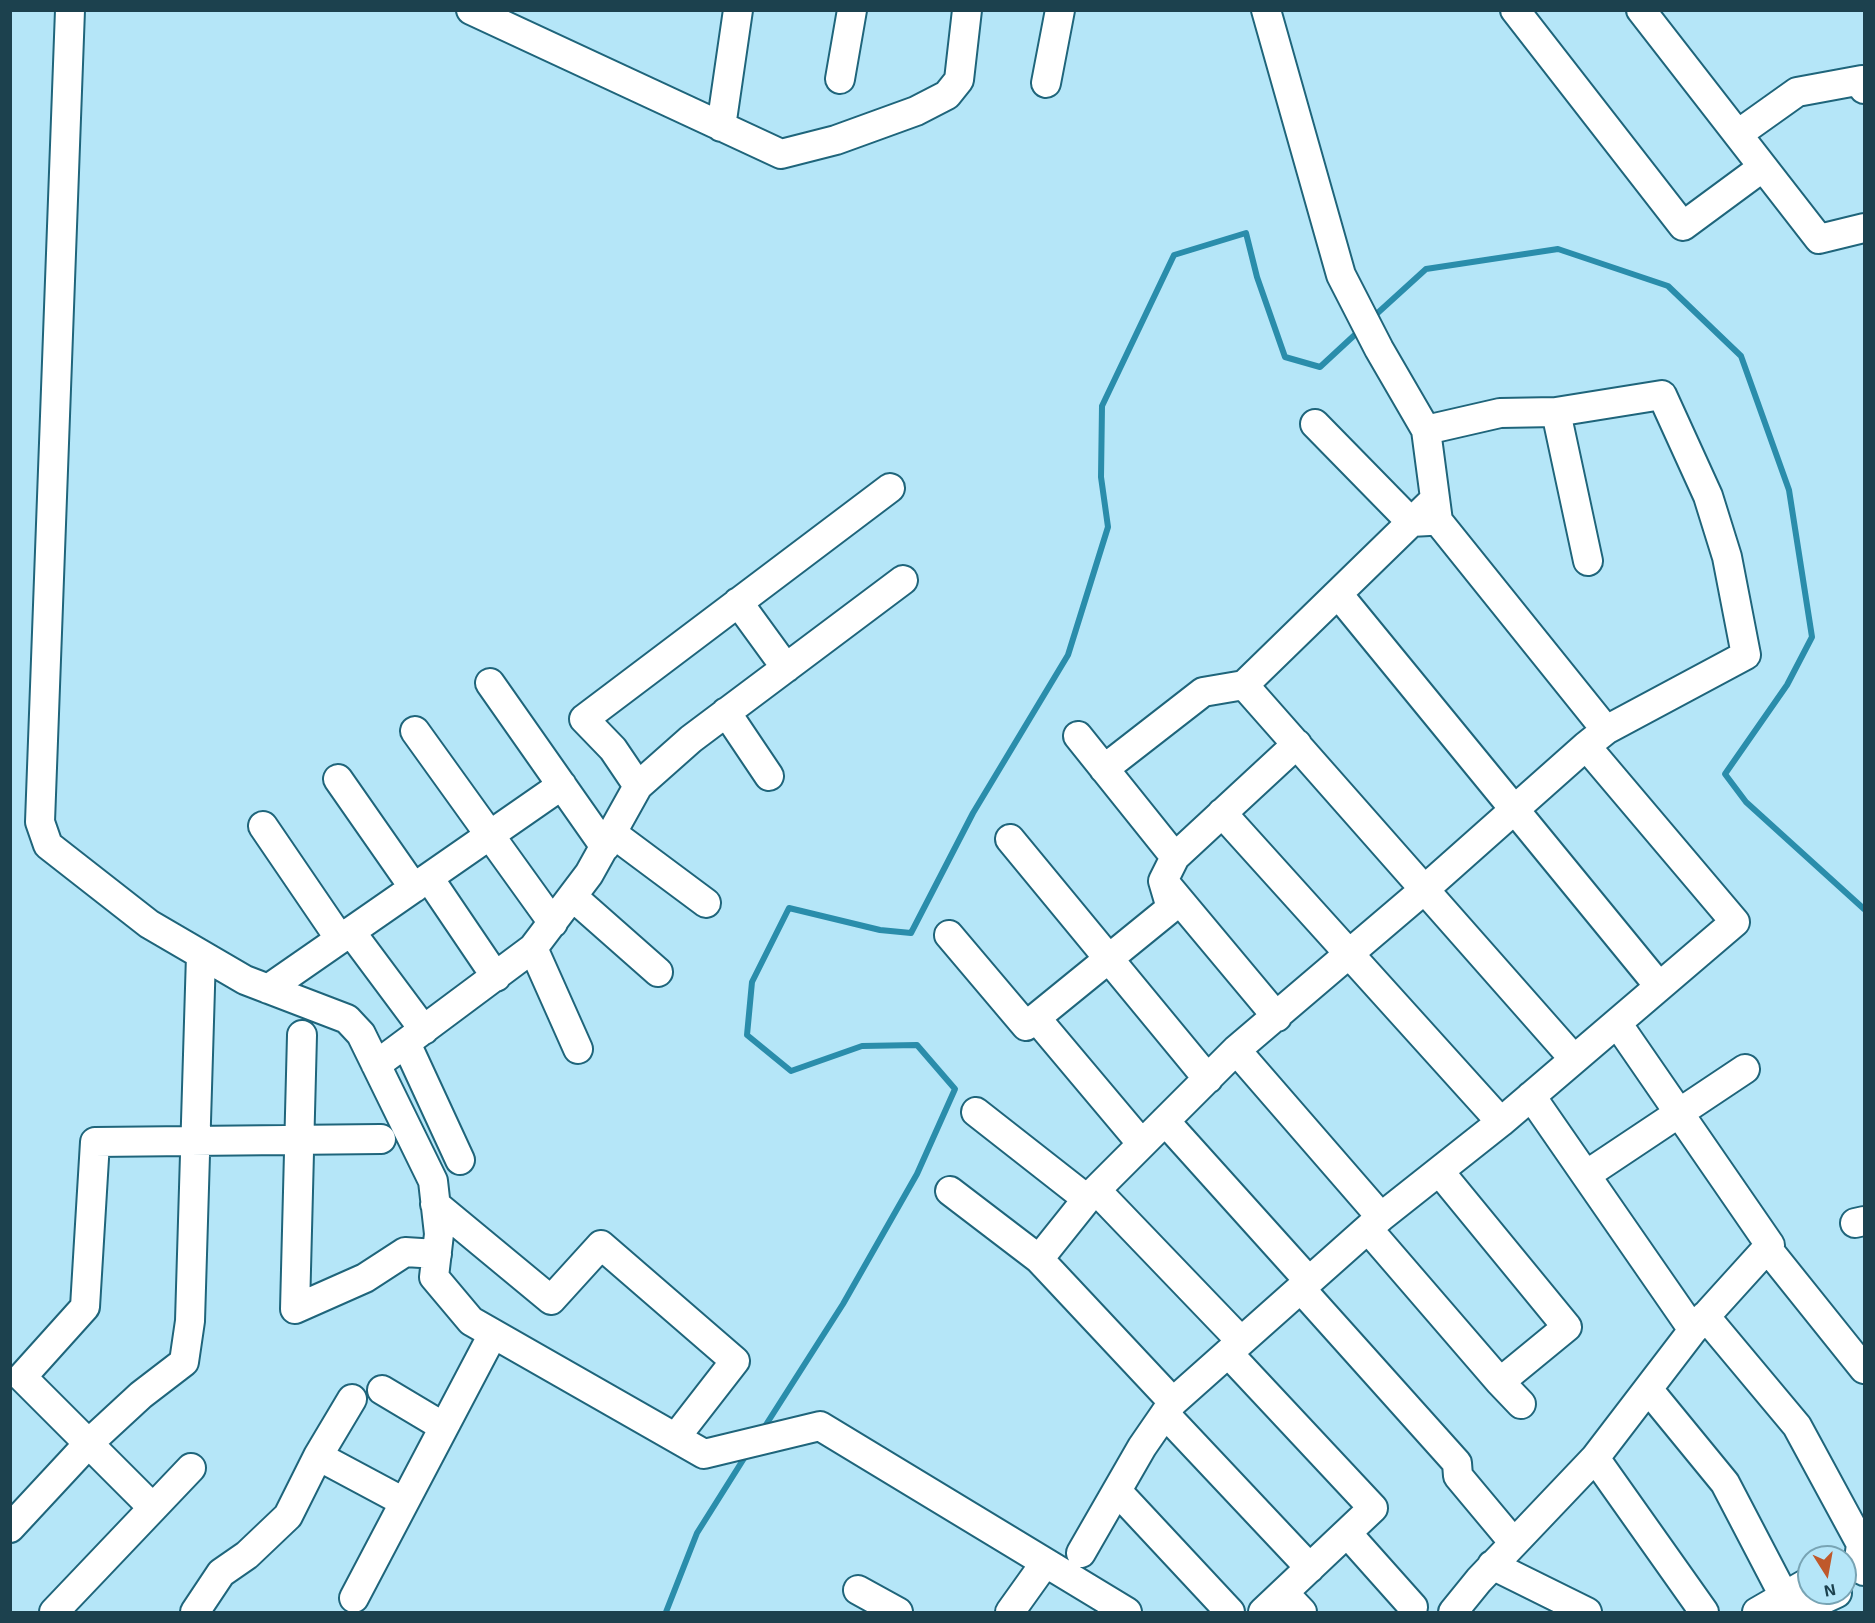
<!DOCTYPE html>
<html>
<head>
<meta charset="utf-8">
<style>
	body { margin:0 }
	#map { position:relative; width:1875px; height:1623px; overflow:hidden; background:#b5e6f8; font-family:"Exo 2",sans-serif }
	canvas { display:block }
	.frame { position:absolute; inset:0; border:12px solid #1c414e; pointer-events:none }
	.north { position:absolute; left:1797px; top:1545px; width:60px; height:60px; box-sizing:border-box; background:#b5e6f8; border:2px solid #78a4b4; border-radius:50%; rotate:169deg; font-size:16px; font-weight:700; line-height:24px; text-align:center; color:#1c414e }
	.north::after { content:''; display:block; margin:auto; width:21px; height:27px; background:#bf592b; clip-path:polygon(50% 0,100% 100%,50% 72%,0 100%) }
</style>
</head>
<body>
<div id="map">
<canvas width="1875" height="1623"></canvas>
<div class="frame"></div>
<div class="north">N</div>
</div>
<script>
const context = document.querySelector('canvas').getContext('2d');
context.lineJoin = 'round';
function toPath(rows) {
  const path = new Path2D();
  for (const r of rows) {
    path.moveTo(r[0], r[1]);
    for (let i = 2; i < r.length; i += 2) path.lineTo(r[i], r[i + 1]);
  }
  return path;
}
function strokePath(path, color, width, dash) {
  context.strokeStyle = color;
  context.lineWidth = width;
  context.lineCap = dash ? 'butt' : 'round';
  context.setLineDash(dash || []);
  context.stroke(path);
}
strokePath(toPath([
	[1371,319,1426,269,1558,249,1668,286,1741,356,1789,490,1812,637,1787,685,1725,774,1746,802,1864,909],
	[762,1431,843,1304,917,1174,955,1089,917,1045,862,1046,791,1071,747,1035,752,982,789,908,880,930,911,933,973,813,1068,655,1108,527,1101,477,1102,406,1174,255,1246,233,1257,277,1285,357,1320,367,1360,330],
	[666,1612,697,1533,748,1452]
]), '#2a8dab', 6);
const minor = toPath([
	[70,10,40,822,48,845,149,924,245,980,347,1019,361,1034,433,1181,439,1234,434,1277,471,1321,704,1454,820,1426,1127,1612],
	[471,10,781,154,836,140,916,111,947,95,959,80,967,10],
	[1266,10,1341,275,1379,349,1426,430,1438,521,1606,730,1586,746,1425,889,1236,1050,1087,1199,1039,1259,1173,1402,1381,1217,1501,1122,1735,922,1586,746],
	[1515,10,1683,226,1763,167],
	[1641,10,1819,239,1864,228],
	[840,79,852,10],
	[1046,83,1060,10],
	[721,127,738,10],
	[1738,134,1797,92,1862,80,1864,89],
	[1556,412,1588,561],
	[1315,424,1411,522,1429,521],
	[1426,430,1500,413,1556,412,1662,395,1708,496,1727,557,1746,655,1606,730],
	[1435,499,1244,685,1574,1059],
	[1338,594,1659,986],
	[738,602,786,668],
	[490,683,605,847],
	[726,712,769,776],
	[415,731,553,923],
	[1078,736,1175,857],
	[1104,769,1203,692,1244,685],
	[338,779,414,888],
	[638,786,613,749,584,719,890,488],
	[1222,813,1501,1122],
	[263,826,340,939],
	[612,833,706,903],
	[1010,839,1208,1079],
	[429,878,496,977],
	[1165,883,1277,1017],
	[573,897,658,972],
	[351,932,424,1030],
	[949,935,1026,1026,1171,908,1163,881,1175,857,1297,744],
	[533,948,578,1049],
	[268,989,562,785],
	[1036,1018,1142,1144],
	[1617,1023,1770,1245,1693,1330],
	[302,1035,295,1309,365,1278,405,1252,437,1254],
	[406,1043,460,1160],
	[1236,1050,1381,1217],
	[376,1065,533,948,589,874,638,786,691,739,903,580],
	[1531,1096,1693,1330,1595,1458,1704,1612],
	[976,1112,1087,1199],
	[1165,1121,1309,1281],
	[1586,1175,1745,1069],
	[1096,1190,1241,1341],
	[950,1191,1039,1259],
	[435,1204,551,1300,601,1245,735,1361,676,1437],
	[1855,1223,1864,1221],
	[1368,1229,1500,1382,1567,1327,1439,1171],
	[1767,1248,1864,1369],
	[1301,1289,1457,1463,1458,1476,1514,1543],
	[1705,1316,1797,1426,1861,1544,1860,1552,1864,1571],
	[1228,1353,1373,1508,1263,1612],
	[1500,1382,1521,1404],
	[1648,1389,1725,1483,1784,1596],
	[382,1390,444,1427],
	[1165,1414,1310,1568],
	[318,1456,404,1502],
	[1118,1492,1230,1612],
	[153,1508,22,1377,85,1307,95,1142,381,1139],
	[10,1528,89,1443,141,1395,184,1362,190,1321,201,955],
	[1347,1533,1413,1607],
	[1081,1553,1142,1447,1173,1402],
	[1492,1565,1587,1612],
	[858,1590,898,1612],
	[1284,1593,1302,1612],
	[354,1598,493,1334],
	[54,1612,191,1468],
	[195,1612,221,1573,247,1555,288,1516,318,1456,352,1399],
	[1010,1612,1045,1563],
	[1453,1612,1479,1580,1595,1458],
	[1757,1612,1809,1582],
	[1796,1612,1837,1593]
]);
strokePath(minor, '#1f657b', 32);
strokePath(minor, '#fff', 28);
</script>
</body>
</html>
